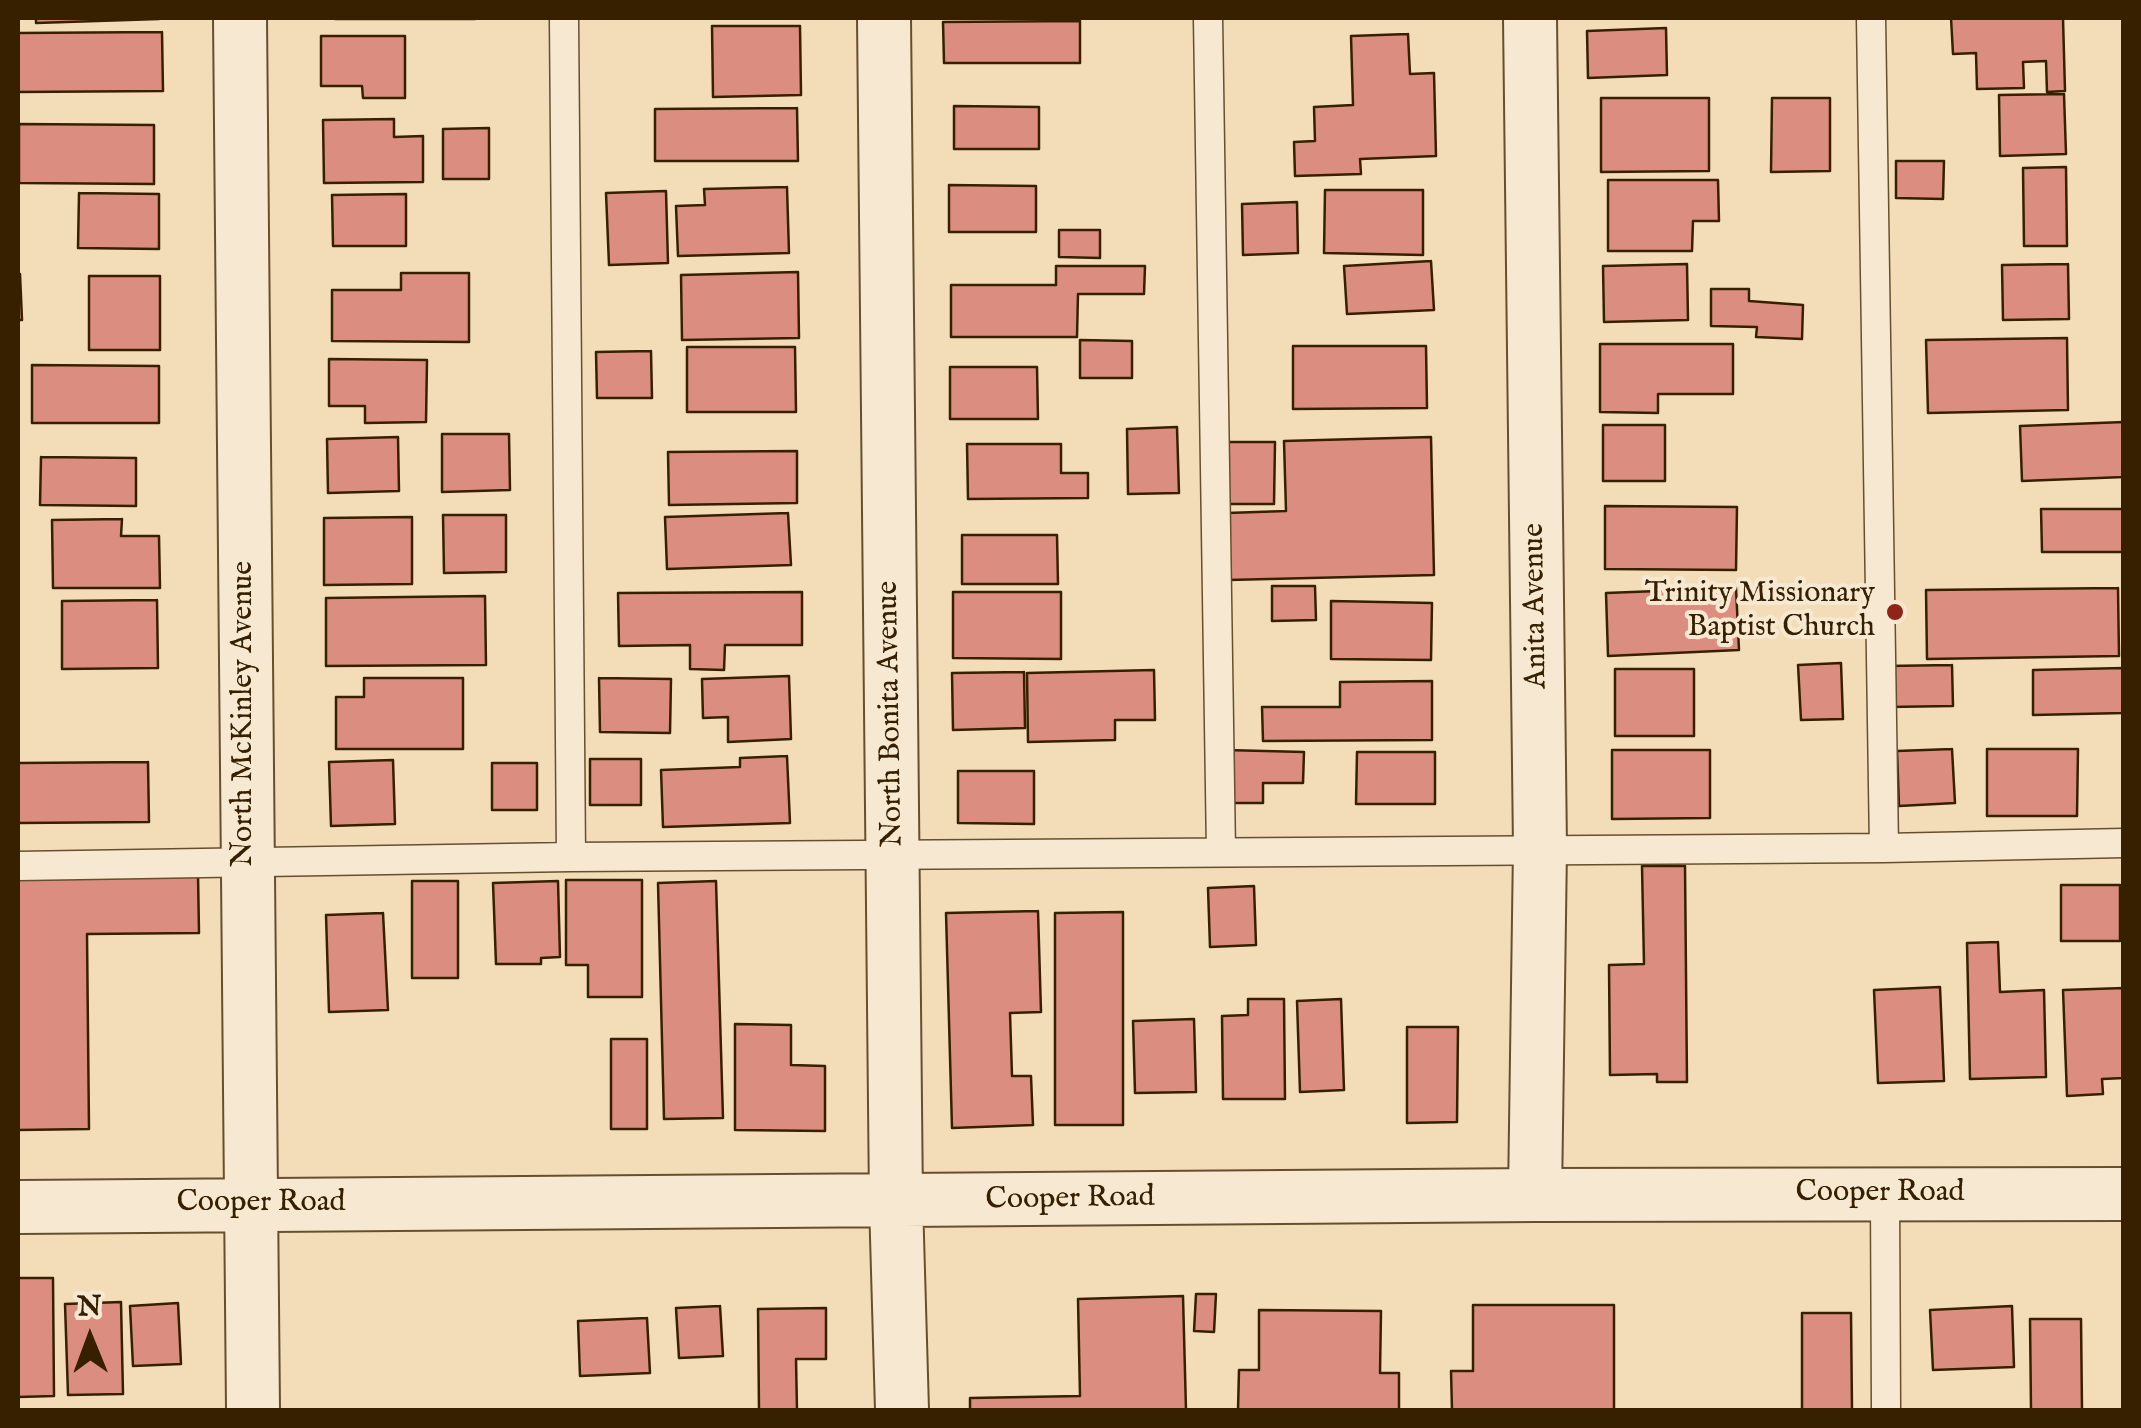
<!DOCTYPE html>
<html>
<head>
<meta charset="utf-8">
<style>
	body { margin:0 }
	#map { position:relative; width:2141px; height:1428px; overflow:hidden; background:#f3ddb8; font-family:"IM FELL English",serif }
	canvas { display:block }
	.frame { position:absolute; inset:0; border:20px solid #372000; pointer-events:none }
	.north { position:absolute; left:40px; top:1288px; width:100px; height:100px; -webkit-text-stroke:8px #f7e9d1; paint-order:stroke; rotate:359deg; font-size:28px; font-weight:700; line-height:40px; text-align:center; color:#372000 }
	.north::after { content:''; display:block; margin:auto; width:35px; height:45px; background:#372000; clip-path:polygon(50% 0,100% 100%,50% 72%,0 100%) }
</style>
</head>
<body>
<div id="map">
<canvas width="2141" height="1428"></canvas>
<div class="frame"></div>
<div class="north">N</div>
</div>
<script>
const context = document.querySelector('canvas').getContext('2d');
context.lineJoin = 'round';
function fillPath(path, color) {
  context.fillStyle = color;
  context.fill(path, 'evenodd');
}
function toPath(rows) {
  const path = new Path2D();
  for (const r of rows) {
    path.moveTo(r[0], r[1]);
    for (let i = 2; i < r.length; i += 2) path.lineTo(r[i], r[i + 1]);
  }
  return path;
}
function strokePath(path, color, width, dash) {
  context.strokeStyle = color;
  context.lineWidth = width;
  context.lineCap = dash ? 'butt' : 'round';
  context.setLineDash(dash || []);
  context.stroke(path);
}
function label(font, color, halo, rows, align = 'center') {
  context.font = font + ' "IM FELL English",serif';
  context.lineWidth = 8;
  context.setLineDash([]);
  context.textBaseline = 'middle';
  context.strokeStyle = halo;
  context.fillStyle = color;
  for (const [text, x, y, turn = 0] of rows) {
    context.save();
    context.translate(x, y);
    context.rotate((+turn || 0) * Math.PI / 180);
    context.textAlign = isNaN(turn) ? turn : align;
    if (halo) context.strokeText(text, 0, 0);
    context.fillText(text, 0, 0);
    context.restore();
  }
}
const building = toPath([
	[36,18,159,18,159,19,36,23,36,18],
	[335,18,475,18,475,19,335,19,335,18],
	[1951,18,2063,18,2065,91,2047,92,2046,61,2023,62,2024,88,1977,89,1976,53,1953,54,1951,18],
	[1080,21,1080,63,944,63,943,22,1080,21],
	[712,26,800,26,801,95,713,97,712,26],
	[1666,28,1667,75,1588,78,1587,31,1666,28],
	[162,32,163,91,18,92,18,33,162,32],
	[1408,34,1410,74,1434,73,1436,156,1360,159,1361,174,1295,176,1294,142,1315,141,1314,107,1353,105,1351,36,1408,34],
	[321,36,405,36,405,98,363,98,362,86,321,86,321,36],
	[2064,94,2066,154,2000,156,1999,95,2064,94],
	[1601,98,1709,98,1709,171,1601,172,1601,98],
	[1772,98,1830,98,1830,171,1771,172,1772,98],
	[954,106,1039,107,1039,149,954,149,954,106],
	[797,108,798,161,655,161,655,109,797,108],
	[394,119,394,137,423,136,423,182,324,183,323,120,394,119],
	[19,124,154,125,154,184,19,183,19,124],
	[489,128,489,179,443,179,443,129,489,128],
	[1896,161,1944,161,1943,199,1896,198,1896,161],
	[2066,167,2067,246,2024,246,2023,168,2066,167],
	[1608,180,1718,180,1719,221,1693,221,1692,251,1608,251,1608,180],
	[949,185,1036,186,1036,232,949,232,949,185],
	[787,187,789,253,678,256,676,206,705,205,704,189,787,187],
	[1325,190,1423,190,1423,255,1324,253,1325,190],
	[666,191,668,263,609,265,606,193,666,191],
	[79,193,159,194,159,249,78,248,79,193],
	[406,194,406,246,333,246,332,195,406,194],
	[1297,202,1298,253,1243,255,1242,204,1297,202],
	[1059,230,1100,230,1100,258,1059,257,1059,230],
	[1431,261,1434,310,1347,314,1344,266,1431,261],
	[1687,264,1688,320,1604,322,1603,266,1687,264],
	[2068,264,2069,319,2003,320,2002,265,2068,264],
	[1056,266,1145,266,1144,294,1078,294,1077,337,951,337,951,285,1056,285,1056,266],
	[798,272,799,338,682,340,681,275,798,272],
	[401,273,469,273,469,342,332,341,332,290,401,290,401,273],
	[18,274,20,274,22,320,18,320,18,274],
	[89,276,160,276,160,350,89,350,89,276],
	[1711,289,1749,289,1749,301,1803,305,1802,339,1756,337,1757,327,1711,326,1711,289],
	[2067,338,2068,410,1928,413,1926,340,2067,338],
	[1080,340,1132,341,1132,378,1080,378,1080,340],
	[1600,344,1733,344,1733,394,1658,394,1658,413,1600,412,1600,344],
	[1293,346,1426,346,1427,408,1293,409,1293,346],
	[687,347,795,347,796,412,687,412,687,347],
	[651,351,652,398,597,398,596,352,651,351],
	[329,359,427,360,426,422,365,423,365,406,329,406,329,359],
	[32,365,159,366,159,423,32,423,32,365],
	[950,367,1037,367,1038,419,950,419,950,367],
	[2124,422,2124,477,2022,481,2020,426,2124,422],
	[1603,425,1665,425,1665,481,1603,481,1603,425],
	[1177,427,1179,493,1128,494,1127,429,1177,427],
	[442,434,509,434,510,490,442,492,442,434],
	[398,437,399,491,328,493,327,439,398,437],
	[1431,437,1434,575,1228,580,1227,513,1286,511,1284,441,1431,437],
	[1227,442,1275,442,1274,504,1227,504,1227,442],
	[967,444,1061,444,1061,473,1088,473,1088,498,968,499,967,444],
	[797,451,797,503,669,505,668,452,797,451],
	[41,457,136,458,136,506,40,505,41,457],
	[1605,506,1737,507,1736,570,1605,569,1605,506],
	[2041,509,2124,509,2124,552,2042,552,2041,509],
	[788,513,791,565,667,569,665,517,788,513],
	[443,515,506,515,506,572,444,573,443,515],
	[412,517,412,584,324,585,324,518,412,517],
	[122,519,121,536,159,536,160,588,53,588,52,520,122,519],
	[962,535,1057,535,1058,584,962,584,962,535],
	[1272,586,1315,586,1316,620,1272,621,1272,586],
	[1736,588,1739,650,1608,656,1606,593,1736,588],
	[2118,588,2119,656,1927,659,1926,590,2118,588],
	[802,592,802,645,725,645,724,670,690,669,690,645,619,646,618,593,802,592],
	[953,592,1061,592,1061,659,953,658,953,592],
	[485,596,486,665,326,666,326,598,485,596],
	[157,600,158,668,62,669,62,601,157,600],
	[1331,601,1432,603,1431,660,1331,659,1331,601],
	[1841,663,1843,719,1801,720,1798,665,1841,663],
	[1952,665,1953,706,1887,707,1887,666,1952,665],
	[2124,668,2124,713,2033,715,2033,670,2124,668],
	[1615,669,1694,669,1694,736,1615,736,1615,669],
	[1154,670,1155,720,1115,720,1115,740,1028,742,1027,673,1154,670],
	[1024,672,1025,728,953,730,952,673,1024,672],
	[789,676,791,739,728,742,728,717,703,718,702,679,789,676],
	[364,678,463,678,463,749,336,749,336,697,364,697,364,678],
	[599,678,671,679,670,733,600,732,599,678],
	[1432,681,1432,740,1263,741,1262,707,1340,707,1340,682,1432,681],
	[1952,749,1955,803,1899,806,1897,751,1952,749],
	[1987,749,2078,749,2077,816,1987,816,1987,749],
	[1225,750,1304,752,1303,783,1263,783,1263,803,1224,803,1225,750],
	[1612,750,1710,750,1710,818,1612,819,1612,750],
	[1357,752,1435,752,1435,804,1356,804,1357,752],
	[787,756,790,823,663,827,661,770,740,767,740,758,787,756],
	[590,759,641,759,641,805,590,805,590,759],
	[393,760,395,824,331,826,329,762,393,760],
	[148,762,149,822,18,823,18,763,148,762],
	[492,763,537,763,537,810,492,810,492,763],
	[958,771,1034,771,1034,824,958,823,958,771],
	[1642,866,1685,866,1687,1082,1657,1082,1657,1074,1610,1075,1609,965,1644,964,1642,866],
	[198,874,199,933,87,934,89,1129,18,1130,18,876,198,874],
	[566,880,642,880,642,997,588,997,588,965,566,965,566,880],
	[412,881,458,881,458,978,412,978,412,881],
	[558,881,560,957,541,958,541,964,496,964,493,883,558,881],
	[716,881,723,1118,664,1119,658,883,716,881],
	[2061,885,2120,885,2120,941,2061,941,2061,885],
	[1254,886,1256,945,1210,947,1208,888,1254,886],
	[1038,911,1041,1012,1010,1013,1012,1076,1031,1076,1033,1125,952,1128,946,913,1038,911],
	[1123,912,1123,1125,1055,1125,1055,913,1123,912],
	[383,913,388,1010,329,1012,326,915,383,913],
	[1998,942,2000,992,2044,990,2046,1077,1970,1079,1967,943,1998,942],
	[1940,987,1944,1081,1878,1083,1874,990,1940,987],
	[2124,988,2124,1078,2102,1079,2103,1094,2067,1096,2063,990,2124,988],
	[1248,999,1284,999,1285,1099,1223,1099,1222,1016,1248,1015,1248,999],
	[1341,999,1344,1090,1300,1092,1297,1001,1341,999],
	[1194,1019,1196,1092,1135,1093,1133,1021,1194,1019],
	[735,1024,791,1025,791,1065,825,1066,825,1131,735,1130,735,1024],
	[1407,1027,1458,1027,1457,1122,1407,1123,1407,1027],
	[611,1039,647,1039,647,1129,611,1129,611,1039],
	[18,1278,53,1278,54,1396,18,1397,18,1278],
	[1196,1294,1216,1294,1214,1332,1194,1331,1196,1294],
	[1183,1296,1186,1410,970,1410,970,1398,1080,1396,1078,1299,1183,1296],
	[121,1302,123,1394,68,1395,65,1304,121,1302],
	[178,1303,181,1364,133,1366,130,1306,178,1303],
	[1473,1305,1614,1305,1614,1410,1452,1410,1451,1371,1473,1371,1473,1305],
	[720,1306,723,1356,679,1358,676,1308,720,1306],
	[2012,1306,2014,1367,1933,1370,1930,1310,2012,1306],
	[826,1308,826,1359,796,1359,797,1410,759,1410,758,1309,826,1308],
	[1259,1310,1381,1311,1380,1373,1399,1373,1399,1410,1238,1410,1239,1370,1259,1370,1259,1310],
	[1802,1313,1851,1313,1852,1410,1802,1410,1802,1313],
	[647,1318,650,1373,580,1376,578,1321,647,1318],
	[2030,1319,2081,1319,2082,1410,2031,1410,2030,1319]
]);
fillPath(building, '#db8e7f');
strokePath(building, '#372000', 2.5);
const service = toPath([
	[564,18,571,857],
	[1208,18,1221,852],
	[1871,18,1884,848],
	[18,866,571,857,1884,848,2124,843],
	[1885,1194,1886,1410]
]);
const minor = toPath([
	[240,18,253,1410],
	[884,18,896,1202,902,1410],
	[1530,18,1540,848,1535,1195],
	[18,1207,1535,1195,2124,1194]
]);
strokePath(service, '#664f2e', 31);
strokePath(minor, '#664f2e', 56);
strokePath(service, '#f7e9d1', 28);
strokePath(minor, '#f7e9d1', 52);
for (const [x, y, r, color] of [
	[1895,612,10,"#8f2418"]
]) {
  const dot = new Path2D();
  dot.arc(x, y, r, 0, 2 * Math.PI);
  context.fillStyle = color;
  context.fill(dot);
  strokePath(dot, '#f7e9d1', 4);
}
label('30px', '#372000', '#f7e9d1', [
	["Trinity Missionary",1875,595],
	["Baptist Church",1875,629]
], 'right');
label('30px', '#372000', '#f7e9d1', [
	["Anita Avenue",1537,606,-91],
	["North McKinley Avenue",245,714,-90],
	["North Bonita Avenue",892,714,-91],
	["Cooper Road",1880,1194],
	["Cooper Road",1070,1200,-1],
	["Cooper Road",261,1204]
]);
</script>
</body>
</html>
